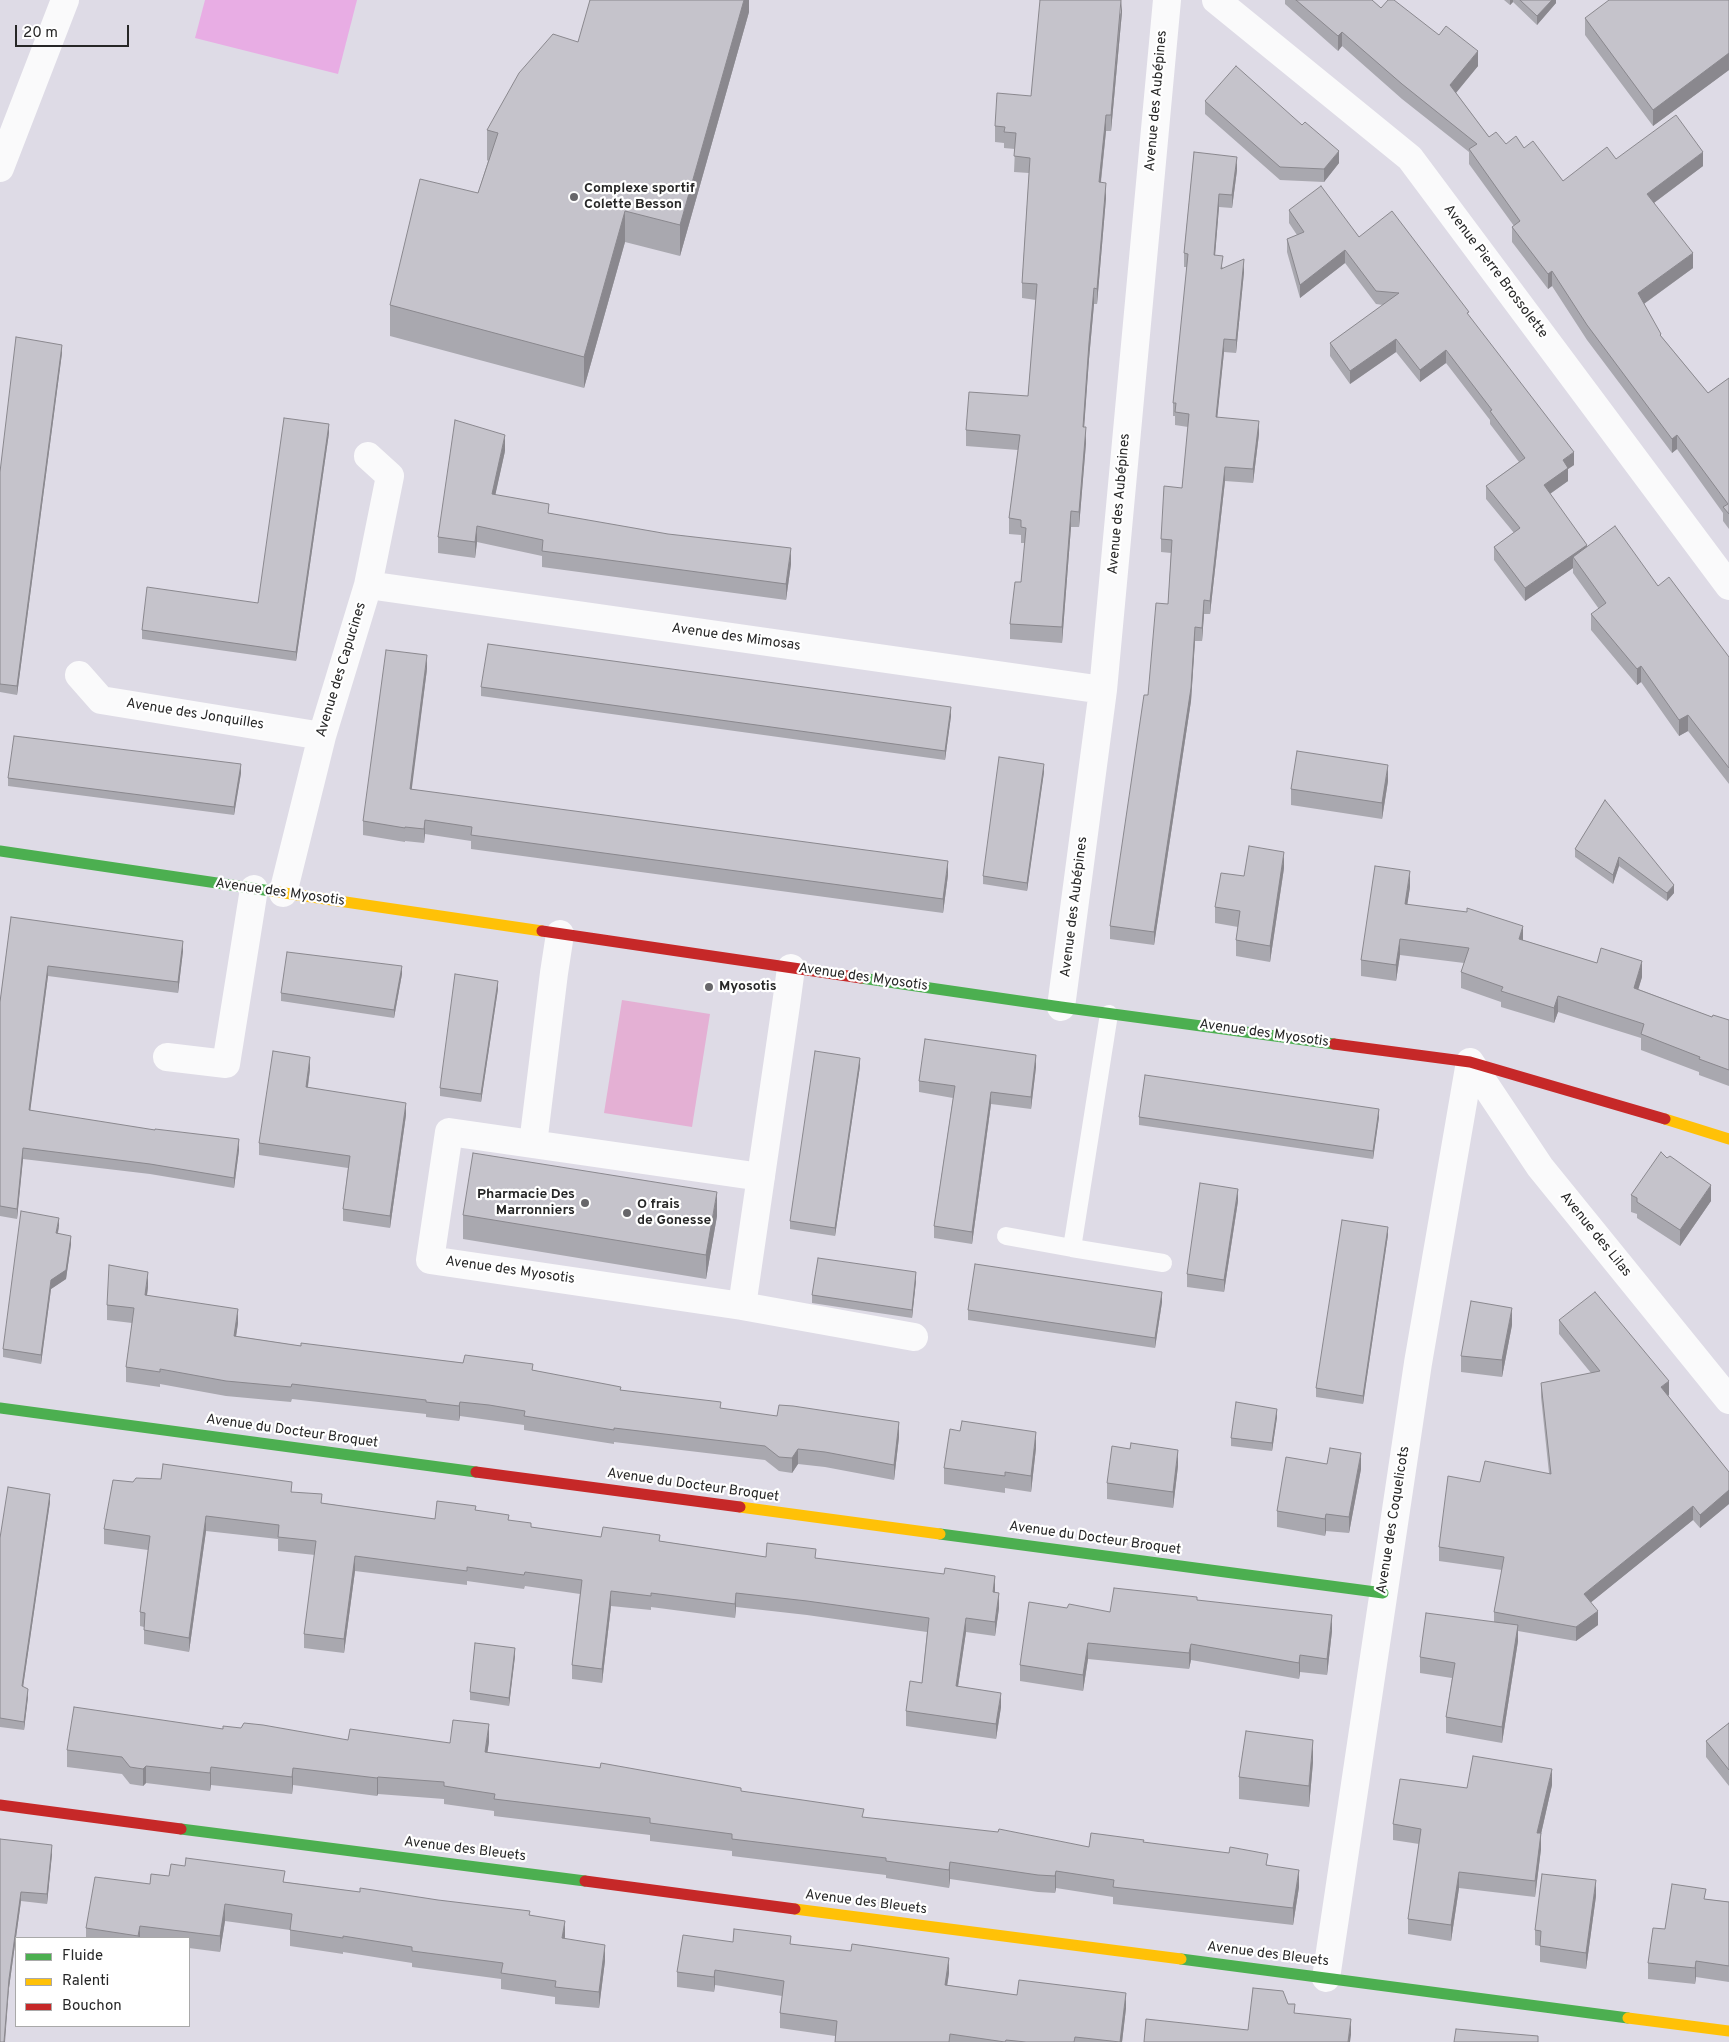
<!DOCTYPE html>
<html>
<head>
<meta charset="utf-8">
<style>
	body { margin:0 }
	#map { position:relative; width:1729px; height:2042px; overflow:hidden; background:#dedbe6; font-family:Overpass,sans-serif }
	canvas { display:block }
	.legend { position:absolute; left:15px; top:1937px; width:175px; height:90px; box-sizing:border-box; background:#fff; border:1px solid #a9a9a9; margin:0; padding:6px 9px; list-style:none; font-size:15px; color:#272727 }
	.legend li { display:flex; align-items:center; gap:10px; height:25px }
	.legend b { width:25px; border:1px solid #a9a9a9 }
	.scale { position:absolute; left:15px; top:25px; width:114px; height:22px; box-sizing:border-box; border:2px solid #272727; border-top:0; padding-left:6px; font-size:15px; line-height:18px; white-space:nowrap; color:#272727; -webkit-text-stroke:4px #fff; paint-order:stroke }
</style>
</head>
<body>
<div id="map">
<canvas width="1729" height="2042"></canvas>
<ul class="legend">
<li><b style="height:6px;background:#4caf50"></b>Fluide</li>
<li><b style="height:6px;background:#ffc107"></b>Ralenti</li>
<li><b style="height:6px;background:#c62828"></b>Bouchon</li>
</ul>
<div class="scale">20 m</div>
</div>
<script>
const context = document.querySelector('canvas').getContext('2d');
context.lineJoin = 'round';
function fillPath(path, color) {
  context.fillStyle = color;
  context.fill(path, 'evenodd');
}
function toPath(rows) {
  const path = new Path2D();
  for (const r of rows) {
    path.moveTo(r[0], r[1]);
    for (let i = 2; i < r.length; i += 2) path.lineTo(r[i], r[i + 1]);
  }
  return path;
}
function strokePath(path, color, width, dash) {
  context.strokeStyle = color;
  context.lineWidth = width;
  context.lineCap = dash ? 'butt' : 'round';
  context.setLineDash(dash || []);
  context.stroke(path);
}
function label(font, color, halo, rows, align = 'center') {
  context.font = font + ' Overpass,sans-serif';
  context.lineWidth = 4.5;
  context.setLineDash([]);
  context.textBaseline = 'middle';
  context.strokeStyle = halo;
  context.fillStyle = color;
  for (const [text, x, y, turn = 0] of rows) {
    context.save();
    context.translate(x, y);
    context.rotate((+turn || 0) * Math.PI / 180);
    context.textAlign = isNaN(turn) ? turn : align;
    if (halo) context.strokeText(text, 0, 0);
    context.fillText(text, 0, 0);
    context.restore();
  }
}
fillPath(toPath([
	[622,1000,710,1014,692,1127,604,1113]
]), '#e4b0d4');
fillPath(toPath([
	[205,0,357,0,338,74,195,38]
]), '#e8ade4');
strokePath(toPath([
	[1006,1236,1072,1248,1109,1014],
	[1072,1248,1163,1263]
]), '#fafafb', 18);
strokePath(toPath([
	[1216,0,1410,158,1729,586],
	[0,168,65,0],
	[368,585,1103,690],
	[79,675,101,700,322,736],
	[283,893,322,736,368,585,390,476,368,456],
	[1061,1007,1103,690,1167,0],
	[167,1057,226,1064,254,889],
	[1470,1062,1540,1167,1729,1400],
	[533,1144,554,973,560,934],
	[761,1177,449,1132,430,1260,742,1306,786,1005,791,968],
	[742,1306,914,1337],
	[1326,1978,1418,1363,1470,1062]
]), '#fafafb', 28);
strokePath(toPath([
	[0,851,271,891],
	[861,978,1061,1007,1334,1044],
	[0,1408,476,1472],
	[940,1534,1383,1593],
	[181,1829,585,1881],
	[1181,1959,1628,2018]
]), '#4caf50', 11);
strokePath(toPath([
	[271,891,542,931],
	[1665,1119,1729,1139],
	[740,1507,940,1534],
	[795,1909,1181,1959],
	[1628,2018,1729,2031]
]), '#ffc107', 11);
strokePath(toPath([
	[542,931,861,978],
	[1334,1044,1470,1062,1665,1119],
	[476,1472,740,1507],
	[0,1805,181,1829],
	[585,1881,795,1909]
]), '#c62828', 11);
fillPath(toPath([
	[749,0,749,12,680,256,625,242,584,388,390,336,390,305,478,193,488,161,487,160,487,130,578,42],
	[1285,0,1372,0,1381,8,1478,66,1456,93,1489,137,1506,144,1524,148,1563,181,1616,159,1703,166,1654,203,1693,268,1644,304,1661,336,1708,393,1729,378,1729,529,1723,521,1723,513,1677,449,1672,453,1587,340,1552,286,1548,289,1512,242,1512,227,1514,226,1469,164,1469,152,1402,99,1342,46,1338,51,1285,4],
	[1504,0,1556,0,1556,3,1537,25,1513,2,1510,5],
	[1729,0,1729,70,1653,126,1585,35,1585,18],
	[1122,12,1111,131,1106,131,1101,182,1106,198,1097,304,1094,304,1089,359,1084,427,1086,443,1079,527,1071,527,1062,643,1010,639,1010,624,1021,582,1025,543,1021,543,1021,535,1009,534,1009,518,1018,450,966,446,966,430,1028,396,1036,300,1022,298,1022,283,1029,173,1014,172,1015,149,1004,148,1004,143,995,142,995,126,1031,96],
	[1205,101,1339,163,1324,182,1280,180,1205,114],
	[1194,152,1237,170,1232,208,1219,207,1215,255,1223,268,1244,272,1236,353,1224,352,1217,417,1259,434,1253,483,1225,481,1210,614,1204,614,1202,641,1195,641,1191,701,1154,945,1110,939,1110,926,1148,695,1168,604,1171,553,1161,552,1161,539,1182,488,1188,427,1175,425,1175,416,1173,416,1173,403,1187,267,1184,267,1184,253],
	[1289,210,1359,237,1469,316,1574,465,1568,469,1568,481,1550,494,1587,547,1658,586,1729,657,1729,784,1688,731,1679,736,1641,682,1637,685,1591,630,1591,614,1599,609,1573,573,1573,568,1525,601,1494,560,1494,547,1514,533,1486,499,1486,486,1519,462,1490,424,1490,420,1446,363,1420,382,1396,352,1350,384,1330,356,1330,343,1383,305,1376,304,1345,263,1300,298,1287,252,1287,239,1297,235,1289,223],
	[62,353,17,695,0,692,0,472],
	[329,433,296,661,142,639,142,630,258,603],
	[505,451,495,495,549,513,791,564,786,600,542,567,542,556,477,542,475,558,438,553,438,537],
	[427,669,411,789,948,875,943,913,471,849,471,841,425,834,424,843,405,841,405,842,363,835,363,821],
	[481,687,951,716,945,760,481,696],
	[1044,772,1027,891,983,884,983,876],
	[241,773,234,815,8,786,8,778],
	[1388,781,1382,819,1291,805,1291,789],
	[1605,800,1674,893,1667,901,1619,866,1613,884,1575,857,1575,849],
	[1284,868,1270,962,1236,956,1236,940,1238,927,1215,923,1215,907],
	[1410,887,1407,904,1642,977,1638,989,1712,1017,1729,1020,1729,1086,1699,1075,1699,1072,1641,1050,1641,1038,1558,1012,1554,1023,1501,1007,1501,1002,1461,988,1461,972,1464,963,1400,955,1396,981,1361,976,1361,960],
	[11,917,183,951,178,993,48,976,30,1110,239,1150,234,1188,150,1174,23,1159,17,1219,0,1216,0,1002],
	[402,974,394,1018,281,1001,281,993],
	[498,989,481,1102,440,1096,440,1088],
	[860,1066,835,1236,790,1229,790,1221],
	[1036,1067,1031,1109,991,1104,972,1244,934,1238,934,1226,953,1098,919,1092,919,1081],
	[310,1069,308,1087,406,1115,390,1228,343,1221,343,1209,348,1168,259,1155,259,1143],
	[1139,1117,1379,1117,1373,1159,1139,1125],
	[1631,1195,1711,1201,1680,1246,1637,1218,1637,1214,1631,1212],
	[1238,1201,1224,1292,1187,1287,1187,1274],
	[463,1215,717,1216,706,1279,463,1239],
	[59,1226,58,1233,71,1244,66,1279,51,1289,41,1364,3,1357,3,1349],
	[1388,1235,1363,1404,1316,1397,1316,1388],
	[916,1281,912,1318,812,1303,812,1295],
	[148,1287,147,1295,238,1323,236,1336,301,1346,533,1370,621,1390,721,1408,899,1437,894,1480,825,1467,798,1464,792,1473,779,1471,765,1460,614,1442,614,1444,524,1430,524,1425,489,1420,460,1416,459,1421,426,1417,426,1414,292,1399,291,1402,226,1396,160,1384,160,1387,126,1382,126,1367,132,1323,107,1320,107,1305],
	[1162,1302,1155,1348,968,1320,968,1310],
	[1559,1320,1669,1395,1668,1396,1729,1472,1729,1504,1700,1528,1693,1520,1591,1602,1598,1625,1576,1641,1518,1631,1518,1641,1502,1743,1446,1733,1446,1717,1452,1678,1420,1673,1420,1657,1494,1622,1494,1612,1502,1570,1439,1561,1439,1547,1480,1482,1549,1473,1541,1397,1541,1383,1591,1373,1559,1334],
	[1512,1325,1502,1377,1461,1372,1461,1356],
	[1277,1417,1272,1451,1231,1446,1231,1438],
	[1036,1448,1031,1492,1005,1488,1005,1493,944,1484,944,1468],
	[1327,1464,1361,1469,1349,1533,1326,1531,1325,1536,1277,1527,1277,1511],
	[1178,1466,1173,1508,1107,1499,1107,1483],
	[161,1479,292,1492,322,1503,435,1519,476,1510,531,1527,601,1537,660,1541,766,1557,816,1558,995,1590,995,1592,999,1608,995,1636,966,1632,958,1686,1001,1707,996,1739,906,1726,906,1711,922,1683,927,1632,807,1615,736,1607,735,1618,651,1607,651,1610,611,1606,602,1683,572,1679,572,1665,580,1594,525,1586,524,1589,467,1581,467,1585,355,1571,344,1653,304,1648,304,1634,315,1555,278,1551,278,1539,206,1531,189,1652,144,1644,144,1627,140,1626,140,1612,148,1550,104,1544,104,1529,133,1482],
	[50,1502,23,1687,28,1697,24,1730,0,1727,0,1538],
	[1197,1600,1332,1631,1327,1675,1300,1672,1299,1679,1191,1660,1189,1669,1088,1659,1083,1691,1020,1681,1020,1665,1067,1608,1110,1612],
	[515,1656,509,1706,470,1700,470,1692],
	[1729,1723,1729,1786,1706,1757,1706,1741],
	[223,1729,348,1740,450,1743,489,1742,487,1752,741,1791,864,1818,1089,1847,1144,1843,1268,1865,1299,1887,1293,1925,1113,1904,1113,1897,1056,1888,1055,1893,1038,1892,950,1879,949,1888,886,1878,886,1875,732,1856,732,1851,650,1841,650,1835,494,1816,494,1811,444,1804,444,1799,378,1794,377,1796,293,1785,292,1794,211,1785,210,1791,146,1783,143,1786,130,1784,122,1774,67,1767,67,1750],
	[1313,1762,1309,1807,1239,1799,1239,1777],
	[1552,1785,1541,1834,1541,1849,1535,1897,1459,1888,1451,1941,1408,1934,1408,1919,1419,1844,1393,1840,1393,1824,1467,1788],
	[0,1839,52,1854,47,1904,21,1901,9,1988],
	[169,1876,285,1882,530,1915,565,1938,605,1961,599,2008,555,2004,555,1997,501,1989,501,1979,412,1967,412,1963,343,1952,343,1954,290,1946,290,1930,225,1921,220,1952,189,1948,189,1938,86,1938,86,1928,150,1884],
	[1596,1896,1586,1969,1540,1962,1540,1946,1535,1945,1535,1930],
	[1706,1899,1729,1902,1729,1982,1696,1977,1695,1984,1648,1979,1648,1963],
	[791,1944,949,1973,947,1985,1017,1995,1126,2008,1122,2042,835,2042,835,2036,780,2028,780,2013,782,1996,715,1985,714,1992,677,1987,677,1972]
]), '#a9a8af');
fillPath(toPath([
	[744,0,749,0,749,12,680,256,680,225],
	[1122,0,1122,12,1111,131,1111,115],
	[1510,0,1513,0,1513,2,1510,5],
	[1552,0,1556,0,1556,3,1537,25,1537,16],
	[1342,32,1342,46,1338,51,1338,36],
	[1478,51,1478,66,1450,100,1450,85],
	[1729,53,1729,70,1653,126,1653,110],
	[1106,115,1106,131,1099,198,1099,182],
	[1339,151,1339,163,1324,182,1324,169],
	[1703,152,1703,166,1647,208,1647,194],
	[1237,157,1237,170,1232,208,1232,195],
	[1106,183,1106,198,1097,304,1097,289],
	[1219,194,1219,207,1214,268,1214,255],
	[625,211,625,242,584,388,584,357],
	[1345,250,1345,263,1300,298,1300,285],
	[1693,253,1693,268,1638,308,1638,293],
	[1244,259,1244,272,1236,353,1236,340],
	[1552,271,1552,286,1548,289,1548,274],
	[1094,288,1094,304,1089,359,1083,443,1083,427,1089,343],
	[1224,339,1224,352,1216,430,1216,417],
	[1396,339,1396,352,1350,384,1350,371],
	[62,345,62,353,17,695,17,686],
	[1446,350,1446,363,1420,382,1420,370],
	[1259,421,1259,434,1253,483,1253,469],
	[329,424,329,433,296,661,296,652],
	[1086,427,1086,443,1079,527,1079,512],
	[505,435,505,451,492,510,492,494],
	[1677,435,1677,449,1672,453,1672,439],
	[1574,452,1574,465,1568,469,1568,481,1544,498,1544,485,1563,460],
	[1225,467,1225,481,1210,614,1210,601],
	[1071,511,1071,527,1062,643,1062,627],
	[477,526,477,542,475,558,475,542],
	[1587,545,1587,558,1573,557,1573,568,1525,601,1525,588],
	[791,548,791,564,786,600,786,584],
	[1204,600,1204,614,1202,641,1202,628],
	[1195,627,1195,641,1191,701,1154,945,1154,932],
	[427,655,427,669,410,803,410,789],
	[1641,666,1641,682,1637,685,1637,669],
	[951,707,951,716,945,760,945,751],
	[1688,715,1688,731,1679,736,1679,720],
	[241,764,241,773,234,815,234,807],
	[1044,764,1044,772,1027,891,1027,883],
	[1388,765,1388,781,1382,819,1382,803],
	[425,820,425,834,424,843,424,829],
	[1284,852,1284,868,1270,962,1270,946],
	[1619,857,1619,866,1613,884,1613,875],
	[948,861,948,875,943,913,943,899],
	[1410,871,1410,887,1405,920,1405,904],
	[1674,885,1674,893,1667,901,1667,893],
	[1523,926,1523,942,1519,939],
	[1400,939,1400,955,1396,981,1396,965],
	[183,941,183,951,178,993,178,982],
	[1642,961,1642,977,1634,1004,1634,988],
	[48,966,48,976,29,1120,29,1110],
	[402,966,402,974,394,1018,394,1010],
	[498,981,498,989,481,1102,481,1094],
	[1558,996,1558,1012,1554,1023,1554,1008],
	[1036,1055,1036,1067,1031,1109,1031,1097],
	[310,1057,310,1069,306,1099,306,1087],
	[860,1058,860,1066,835,1236,835,1228],
	[991,1092,991,1104,972,1244,972,1232],
	[406,1103,406,1115,390,1228,390,1216],
	[1379,1109,1379,1117,1373,1159,1373,1151],
	[239,1139,239,1150,234,1188,234,1178],
	[23,1148,23,1159,17,1219,17,1209],
	[1711,1185,1711,1201,1680,1246,1680,1230],
	[1238,1189,1238,1201,1224,1292,1224,1280],
	[717,1192,717,1216,706,1279,706,1255],
	[59,1218,59,1226,56,1241,56,1233],
	[1388,1227,1388,1235,1363,1404,1363,1396],
	[71,1236,71,1244,66,1279,51,1289,41,1364,41,1355,51,1280],
	[148,1272,148,1287,145,1310,145,1295],
	[916,1272,916,1281,912,1318,912,1310],
	[1162,1292,1162,1302,1155,1348,1155,1338],
	[1512,1308,1512,1325,1502,1377,1502,1360],
	[238,1309,238,1323,234,1350,234,1336],
	[1669,1381,1669,1395,1661,1401,1661,1387],
	[460,1402,460,1416,459,1421,459,1406],
	[1277,1409,1277,1417,1272,1451,1272,1443],
	[899,1422,899,1437,894,1480,894,1465],
	[1036,1432,1036,1448,1031,1492,1031,1476],
	[798,1449,798,1464,792,1473,792,1458],
	[1178,1450,1178,1466,1173,1508,1173,1492],
	[1361,1453,1361,1469,1349,1533,1349,1517],
	[1729,1490,1729,1504,1700,1528,1700,1515],
	[50,1494,50,1502,22,1694,22,1686],
	[1693,1506,1693,1520,1584,1608,1584,1594],
	[1326,1514,1326,1531,1325,1536,1325,1519],
	[206,1516,206,1531,189,1652,189,1638],
	[355,1556,355,1571,344,1653,344,1639],
	[995,1576,995,1590,993,1606,993,1592],
	[611,1591,611,1606,602,1683,602,1669],
	[736,1593,736,1607,735,1618,735,1604],
	[999,1593,999,1608,995,1636,995,1622],
	[1598,1611,1598,1625,1576,1641,1576,1627],
	[1332,1615,1332,1631,1327,1675,1327,1659],
	[966,1618,966,1632,956,1700,956,1686],
	[1518,1625,1518,1641,1502,1743,1502,1727],
	[1088,1643,1088,1659,1083,1691,1083,1675],
	[1191,1644,1191,1660,1189,1669,1189,1653],
	[515,1648,515,1656,509,1706,509,1698],
	[1300,1655,1300,1672,1299,1679,1299,1663],
	[28,1689,28,1697,24,1730,24,1722],
	[1001,1693,1001,1707,996,1739,996,1724],
	[489,1724,489,1742,485,1769,485,1752],
	[1313,1740,1313,1762,1309,1807,1309,1786],
	[146,1766,146,1783,143,1786,143,1769],
	[211,1767,211,1785,210,1791,210,1773],
	[293,1768,293,1785,292,1794,292,1777],
	[1552,1769,1552,1785,1541,1834,1541,1849,1535,1897,1537,1833],
	[378,1777,378,1794,377,1796,377,1778],
	[52,1845,52,1854,47,1904,47,1894],
	[950,1862,950,1879,949,1888,949,1870],
	[1299,1870,1299,1887,1293,1925,1293,1908],
	[1056,1871,1056,1888,1055,1893,1055,1876],
	[1459,1872,1459,1888,1451,1941,1451,1925],
	[1596,1880,1596,1896,1586,1969,1586,1953],
	[21,1892,21,1901,9,1988,5,2042,4,2042,9,1979],
	[225,1904,225,1921,220,1952,220,1936],
	[565,1921,565,1937,562,1954,562,1938],
	[140,1926,140,1938,138,1938],
	[605,1945,605,1961,599,2008,599,1992],
	[949,1958,949,1973,945,2000,945,1985],
	[1696,1961,1696,1977,1695,1984,1695,1968],
	[715,1970,715,1985,714,1992,714,1977],
	[1126,1993,1126,2008,1122,2042,1120,2042],
	[1351,2019,1351,2035,1350,2042,1348,2042]
]), '#8a888e');
const building = toPath([
	[590,0,744,0,680,225,625,211,584,357,390,305,420,179,478,193,498,133,487,130,519,73,553,34,578,42,590,0],
	[1040,0,1121,0,1111,115,1106,115,1099,182,1106,183,1097,289,1094,288,1089,343,1083,427,1086,427,1079,512,1071,511,1062,627,1010,624,1015,582,1021,582,1026,528,1021,527,1021,520,1009,518,1020,435,966,430,969,392,1028,396,1037,284,1022,283,1030,158,1014,156,1016,133,1004,132,1005,127,995,126,997,93,1031,96,1040,0],
	[1296,0,1372,0,1381,8,1388,0,1394,0,1439,35,1446,26,1478,51,1450,85,1489,137,1496,132,1506,144,1516,136,1524,148,1533,141,1563,181,1607,147,1616,159,1676,115,1703,152,1647,194,1693,253,1638,293,1661,334,1660,335,1708,393,1729,378,1729,514,1723,507,1728,504,1677,435,1672,439,1587,325,1552,271,1548,274,1512,227,1520,221,1469,149,1477,144,1402,84,1342,32,1338,36,1296,0],
	[1520,0,1552,0,1537,16,1520,0],
	[1609,0,1729,0,1729,53,1653,110,1585,18,1609,0],
	[1236,66,1302,125,1305,122,1339,151,1324,169,1280,167,1205,101,1236,66],
	[1194,152,1237,157,1232,195,1219,194,1214,255,1223,256,1221,269,1244,259,1236,340,1224,339,1216,417,1259,421,1253,469,1225,467,1210,601,1204,600,1202,628,1195,627,1191,688,1154,932,1110,926,1144,695,1148,695,1156,603,1168,604,1172,540,1161,539,1164,486,1182,488,1189,414,1175,412,1176,403,1173,403,1188,254,1184,253,1194,152],
	[1321,186,1359,237,1392,211,1469,312,1467,313,1574,452,1563,460,1568,468,1544,485,1587,545,1525,588,1494,547,1520,528,1486,486,1525,458,1490,411,1492,410,1446,350,1420,370,1396,339,1350,371,1330,343,1399,293,1376,291,1345,250,1300,285,1287,239,1304,232,1289,210,1321,186],
	[16,337,62,345,17,686,0,684,0,472,16,337],
	[284,418,329,424,296,652,142,630,147,587,258,603,284,418],
	[455,420,505,435,492,494,549,504,548,513,668,534,791,548,786,584,542,551,543,540,477,526,475,542,438,537,455,420],
	[1615,526,1658,586,1669,577,1729,657,1729,768,1688,715,1679,720,1641,666,1637,669,1591,614,1606,603,1573,557,1615,526],
	[488,644,951,707,945,751,481,687,488,644],
	[386,650,427,655,410,789,948,861,943,899,471,835,472,827,425,820,424,829,405,827,405,828,363,821,386,650],
	[14,736,241,764,234,807,8,778,14,736],
	[1297,751,1388,765,1382,803,1291,789,1297,751],
	[999,757,1044,764,1027,883,983,876,999,757],
	[1605,800,1674,885,1667,893,1619,857,1613,875,1575,849,1605,800],
	[1249,846,1284,852,1270,946,1236,940,1240,911,1215,907,1221,873,1244,876,1249,846],
	[1375,866,1410,871,1405,904,1467,912,1467,908,1523,926,1519,939,1597,963,1601,948,1642,961,1634,988,1712,1017,1713,1015,1729,1020,1729,1070,1699,1059,1700,1057,1641,1034,1644,1024,1558,996,1554,1008,1501,991,1503,987,1461,972,1469,948,1400,939,1396,965,1361,960,1375,866],
	[11,917,183,941,178,982,48,966,29,1110,155,1130,155,1129,239,1139,234,1178,150,1164,23,1148,17,1209,0,1206,0,1002,11,917],
	[287,952,402,966,394,1010,281,993,287,952],
	[455,974,498,981,481,1094,440,1088,455,974],
	[925,1039,1036,1055,1031,1097,991,1092,972,1232,934,1226,955,1086,919,1081,925,1039],
	[273,1051,310,1057,306,1087,406,1103,390,1216,343,1209,350,1156,259,1143,273,1051],
	[815,1051,860,1058,835,1228,790,1221,815,1051],
	[1145,1075,1379,1109,1373,1151,1139,1117,1145,1075],
	[1661,1152,1667,1158,1670,1156,1711,1185,1680,1230,1637,1202,1637,1198,1631,1195,1661,1152],
	[473,1153,717,1192,706,1255,463,1215,473,1153],
	[1200,1183,1238,1189,1224,1280,1187,1274,1200,1183],
	[21,1211,59,1218,56,1233,71,1236,66,1270,51,1280,41,1355,3,1349,21,1211],
	[1342,1220,1388,1227,1363,1396,1316,1388,1342,1220],
	[818,1258,916,1272,912,1310,812,1295,818,1258],
	[975,1264,1162,1292,1155,1338,968,1310,975,1264],
	[109,1265,148,1272,145,1295,238,1309,234,1336,301,1346,301,1343,463,1363,465,1355,533,1364,532,1370,621,1387,620,1390,721,1402,720,1408,777,1416,779,1405,793,1406,899,1422,894,1465,825,1452,798,1449,792,1458,779,1457,765,1446,614,1428,614,1430,524,1416,525,1411,489,1405,460,1402,459,1406,426,1402,426,1400,292,1384,291,1387,226,1381,160,1369,160,1372,126,1367,134,1308,107,1305,109,1265],
	[1595,1292,1669,1381,1661,1387,1729,1472,1729,1490,1700,1515,1693,1506,1584,1594,1598,1611,1576,1627,1494,1612,1504,1557,1439,1547,1448,1476,1480,1482,1485,1461,1551,1474,1541,1383,1600,1371,1559,1320,1595,1292],
	[1471,1301,1512,1308,1502,1360,1461,1356,1471,1301],
	[1236,1402,1277,1409,1272,1443,1231,1438,1236,1402],
	[962,1421,1036,1432,1031,1476,1005,1472,1005,1476,944,1468,950,1429,960,1431,962,1421],
	[1131,1443,1178,1450,1173,1492,1107,1483,1112,1446,1130,1449,1131,1443],
	[1330,1448,1361,1453,1349,1517,1326,1514,1325,1519,1277,1511,1286,1457,1327,1464,1330,1448],
	[163,1464,292,1482,291,1492,322,1494,321,1503,435,1519,437,1501,476,1506,475,1510,509,1515,508,1520,531,1523,531,1527,601,1537,603,1527,660,1535,659,1541,766,1557,767,1543,816,1549,815,1558,944,1574,945,1568,995,1576,993,1592,999,1593,995,1622,966,1618,956,1686,1001,1693,996,1724,906,1711,910,1681,922,1683,929,1618,807,1601,736,1593,735,1604,651,1593,651,1596,611,1591,602,1669,572,1665,582,1580,525,1572,524,1575,467,1567,467,1571,355,1556,344,1639,304,1634,316,1541,278,1537,279,1525,206,1516,189,1638,144,1630,145,1613,140,1612,150,1536,104,1529,113,1480,133,1482,136,1478,161,1479,163,1464],
	[8,1487,50,1494,22,1686,28,1689,24,1722,0,1718,0,1538,8,1487],
	[1114,1588,1197,1597,1197,1600,1332,1615,1327,1659,1300,1655,1299,1663,1191,1644,1189,1653,1088,1643,1083,1675,1020,1665,1029,1602,1067,1608,1069,1604,1110,1612,1114,1588],
	[1426,1613,1518,1625,1502,1727,1446,1717,1455,1663,1420,1657,1426,1613],
	[475,1643,515,1648,509,1698,470,1692,475,1643],
	[74,1707,223,1729,223,1726,241,1728,244,1723,263,1725,348,1740,350,1729,450,1743,453,1720,489,1724,485,1752,600,1768,601,1763,741,1788,741,1791,864,1809,862,1817,998,1832,999,1829,1089,1847,1091,1833,1144,1840,1143,1842,1229,1853,1230,1847,1268,1854,1266,1865,1299,1870,1293,1908,1113,1887,1114,1880,1056,1871,1055,1876,1038,1875,950,1862,949,1870,886,1861,886,1858,732,1839,732,1834,650,1823,650,1818,494,1799,495,1794,444,1786,444,1782,378,1777,377,1778,293,1768,292,1777,211,1767,210,1773,146,1766,143,1769,130,1767,122,1757,67,1750,74,1707],
	[1729,1723,1729,1770,1706,1741,1729,1723],
	[1246,1731,1313,1740,1309,1786,1239,1777,1246,1731],
	[1473,1756,1552,1769,1537,1833,1541,1833,1535,1881,1459,1872,1451,1925,1408,1919,1421,1829,1393,1824,1400,1779,1467,1788,1473,1756],
	[0,1839,52,1845,47,1894,21,1892,9,1979,4,2042,0,2042,0,1839],
	[186,1858,285,1871,283,1882,360,1892,360,1888,438,1900,530,1911,529,1915,565,1921,562,1938,605,1945,599,1992,555,1987,556,1981,501,1973,503,1963,412,1951,412,1947,343,1936,343,1938,290,1930,292,1914,225,1904,220,1936,140,1926,138,1936,86,1928,95,1877,150,1884,151,1874,169,1876,171,1864,185,1866,186,1858],
	[1542,1874,1596,1880,1586,1953,1540,1946,1541,1931,1535,1930,1542,1874],
	[1672,1884,1706,1889,1704,1899,1729,1902,1729,1966,1696,1961,1695,1968,1648,1963,1653,1928,1665,1929,1672,1884],
	[734,1929,791,1936,790,1944,851,1951,852,1944,949,1958,945,1985,1017,1995,1019,1980,1126,1993,1120,2042,1075,2037,1074,2042,1026,2042,1006,2040,1005,2042,950,2034,949,2042,835,2042,837,2021,780,2013,784,1981,715,1970,714,1977,677,1972,683,1935,733,1942,734,1929],
	[1253,1988,1283,1991,1288,2004,1295,2004,1294,2013,1351,2019,1348,2042,1144,2042,1146,2019,1248,2030,1253,1988],
	[1456,2029,1538,2036,1538,2042,1454,2042,1456,2029]
]);
fillPath(building, '#c5c3cb');
strokePath(building, '#8a888e', 1);
for (const [x, y, r, color] of [
	[574,197,5,"#67666a"],
	[709,987,5,"#67666a"],
	[585,1203,5,"#67666a"],
	[627,1213,5,"#67666a"]
]) {
  const dot = new Path2D();
  dot.arc(x, y, r, 0, 2 * Math.PI);
  context.fillStyle = color;
  context.fill(dot);
  strokePath(dot, '#fff', 2);
}
label('14px', '#272727', '#fff', [
	["Avenue des Aubépines",1157,101,-85],
	["Avenue Pierre Brossolette",1495,272,53],
	["Avenue des Aubépines",1120,504,-85],
	["Avenue des Mimosas",736,638,8],
	["Avenue des Capucines",342,670,-73],
	["Avenue des Jonquilles",195,715,9],
	["Avenue des Myosotis",280,893,8],
	["Avenue des Aubépines",1075,907,-83],
	["Avenue des Myosotis",863,978,8],
	["Avenue des Myosotis",1264,1034,8],
	["Avenue des Lilas",1595,1235,51],
	["Avenue des Myosotis",510,1271,8],
	["Avenue du Docteur Broquet",292,1432,8],
	["Avenue du Docteur Broquet",693,1486,8],
	["Avenue des Coquelicots",1394,1520,-81],
	["Avenue du Docteur Broquet",1095,1539,8],
	["Avenue des Bleuets",465,1850,7],
	["Avenue des Bleuets",866,1903,7],
	["Avenue des Bleuets",1268,1955,7]
]);
label('bold 14px', '#272727', '#fff', [
	["Complexe sportif",584,189],
	["Colette Besson",584,205],
	["Myosotis",719,987],
	["Pharmacie Des",575,1195,"right"],
	["Marronniers",575,1211,"right"],
	["O frais",637,1205],
	["de Gonesse",637,1221]
], 'left');
</script>
</body>
</html>
